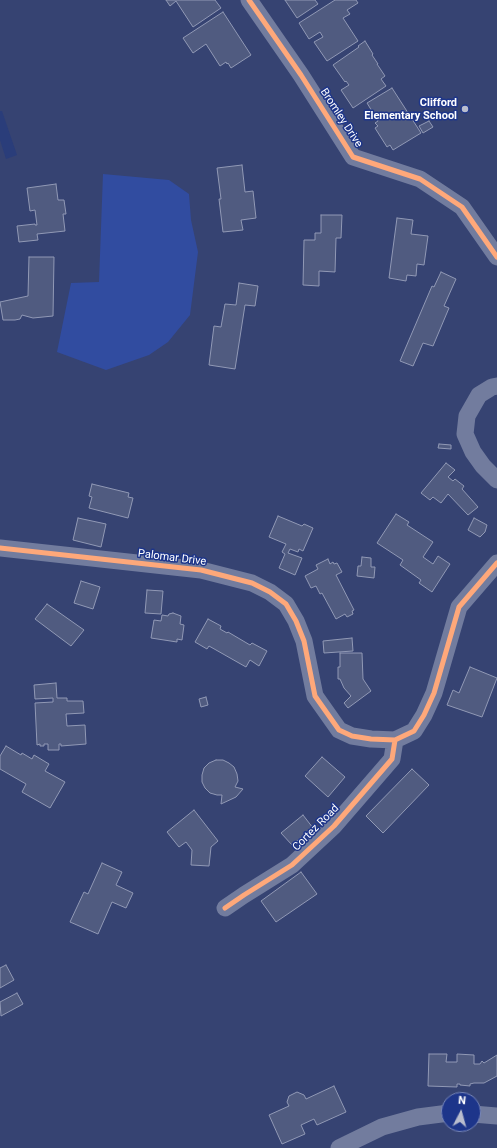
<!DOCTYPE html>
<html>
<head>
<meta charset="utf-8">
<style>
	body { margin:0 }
	#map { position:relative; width:497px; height:1148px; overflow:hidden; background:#364372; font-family:Roboto,sans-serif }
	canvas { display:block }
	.north { position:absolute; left:441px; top:1092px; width:40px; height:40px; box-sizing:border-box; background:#1d358a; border:1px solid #7786b9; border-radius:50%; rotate:6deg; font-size:11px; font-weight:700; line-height:16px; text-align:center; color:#fff }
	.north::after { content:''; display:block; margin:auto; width:14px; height:18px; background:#b9bdce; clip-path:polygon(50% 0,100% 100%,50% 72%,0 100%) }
</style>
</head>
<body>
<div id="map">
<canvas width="497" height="1148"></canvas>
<div class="north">N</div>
</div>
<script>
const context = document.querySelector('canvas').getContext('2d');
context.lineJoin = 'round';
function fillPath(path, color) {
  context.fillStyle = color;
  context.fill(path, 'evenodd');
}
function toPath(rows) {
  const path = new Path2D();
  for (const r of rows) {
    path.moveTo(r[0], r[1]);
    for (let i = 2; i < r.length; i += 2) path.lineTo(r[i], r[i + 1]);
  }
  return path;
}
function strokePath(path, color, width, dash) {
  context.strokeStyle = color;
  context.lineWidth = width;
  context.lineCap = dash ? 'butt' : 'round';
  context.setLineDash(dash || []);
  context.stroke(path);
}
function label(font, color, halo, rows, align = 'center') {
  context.font = font + ' Roboto,sans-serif';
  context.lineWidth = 3;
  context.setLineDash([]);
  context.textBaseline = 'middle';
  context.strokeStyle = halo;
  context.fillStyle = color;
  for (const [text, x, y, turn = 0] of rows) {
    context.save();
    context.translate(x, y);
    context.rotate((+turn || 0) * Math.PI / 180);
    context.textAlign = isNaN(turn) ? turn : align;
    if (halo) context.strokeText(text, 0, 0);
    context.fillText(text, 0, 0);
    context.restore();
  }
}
fillPath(toPath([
	[103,174,169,180,189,194,191,220,198,252,190,315,168,342,149,355,106,370,57,352,71,283,99,282]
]), '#314ca0');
fillPath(toPath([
	[0,111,2,111,17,155,6,159,0,140]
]), '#2a3d7a');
const building = toPath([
	[166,0,215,0,221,8,193,27,176,1,170,6,166,0],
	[285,0,315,0,318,4,297,18,285,0],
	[335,0,356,0,358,3,347,10,350,14,343,18,358,41,327,61,314,42,323,37,320,32,309,39,299,23,335,0],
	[223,12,251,55,231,68,228,63,227,64,226,62,220,66,206,44,193,53,183,38,223,12],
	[365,41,373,54,372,55,378,64,377,64,385,76,381,79,386,86,353,108,341,90,349,85,346,81,345,82,333,65,359,47,358,46,365,41],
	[392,88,421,133,393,150,390,145,387,147,375,128,378,126,375,123,378,121,367,103,392,88],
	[429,121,433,127,423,133,419,126,429,121],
	[242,165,245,192,253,191,256,218,241,220,243,230,223,232,219,199,221,199,217,168,242,165],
	[56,184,58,200,64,200,66,214,63,214,65,231,37,234,38,240,19,242,17,226,35,224,35,225,37,225,35,210,30,211,27,188,56,184],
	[321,215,342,215,341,238,336,238,335,272,319,271,319,286,303,285,304,240,315,240,315,233,321,233,321,215],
	[397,218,413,220,411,234,428,236,424,265,417,264,416,276,407,275,406,281,389,278,397,218],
	[29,257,54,257,53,316,33,318,22,315,20,319,15,320,3,320,0,302,28,296,29,257],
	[441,272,456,279,444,306,449,308,433,346,423,343,413,366,400,361,432,286,434,287,441,272],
	[239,283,258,286,255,306,245,305,235,369,209,365,214,326,221,327,225,304,236,305,239,283],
	[439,444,451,445,451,449,438,448,439,444],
	[446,463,455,470,448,477,453,481,455,479,464,486,462,489,478,507,468,515,448,494,441,503,433,497,430,500,421,493,446,463],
	[92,484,129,493,128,497,133,498,128,518,89,508,92,497,89,496,92,484],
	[396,514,409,522,407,525,433,542,423,557,433,564,438,556,450,564,432,592,419,583,421,580,400,565,403,560,377,543,396,514],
	[278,516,302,526,304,524,313,528,303,551,299,549,298,552,290,549,288,553,302,558,295,575,279,568,285,554,282,552,286,544,269,537,278,516],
	[78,518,106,524,101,547,73,540,78,518],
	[474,518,487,525,485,532,480,537,468,530,474,518],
	[362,557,371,558,371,567,375,567,374,578,357,576,358,566,361,566,362,557],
	[328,559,330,564,333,562,334,564,337,563,342,572,336,575,354,610,352,611,353,614,347,617,345,614,336,619,322,593,320,594,316,586,311,588,305,576,318,569,316,565,328,559],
	[81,581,100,587,93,609,74,603,81,581],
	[147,590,163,591,161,614,145,613,147,590],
	[47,604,84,630,71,646,35,619,47,604],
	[173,613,181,616,180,624,184,625,182,640,177,639,177,642,151,638,154,620,161,621,162,615,168,616,169,614,173,613],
	[208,619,221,626,220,629,227,633,228,632,250,645,252,643,267,651,259,666,250,660,246,667,209,646,207,649,195,642,208,619],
	[352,638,353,651,324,653,323,641,352,638],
	[340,653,362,653,363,679,371,691,348,708,344,703,351,696,344,688,340,679,338,679,338,667,340,667,340,653],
	[470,667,497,678,482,717,447,705,453,690,459,693,470,667],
	[56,683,57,698,67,698,67,701,83,701,84,713,66,714,67,726,85,725,86,744,61,746,61,744,59,744,59,750,48,750,48,744,44,744,44,746,40,746,40,744,37,745,35,703,53,702,53,698,35,699,34,685,56,683],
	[206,697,208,705,201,707,199,699,206,697],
	[6,746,21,755,22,753,32,759,34,755,49,764,45,771,65,782,50,808,22,792,26,784,0,769,0,756,6,746],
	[322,757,345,777,328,797,305,776,322,757],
	[216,760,223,760,229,763,234,767,237,774,238,781,235,787,243,789,236,797,221,804,222,795,217,795,210,793,205,788,202,782,202,775,204,768,209,763,216,760],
	[412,769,429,785,383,833,366,816,412,769],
	[194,810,218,841,211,847,209,866,191,865,192,850,186,842,179,847,167,832,194,810],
	[303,815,313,828,292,845,281,833,303,815],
	[102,863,122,872,116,885,133,893,126,908,112,902,98,934,70,922,84,892,88,894,102,863],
	[301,872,317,894,276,922,261,901,301,872],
	[6,965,14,980,0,988,0,968,6,965],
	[17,993,23,1004,1,1016,0,1002,17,993],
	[429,1054,447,1054,446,1062,457,1062,457,1054,474,1055,474,1064,480,1064,482,1061,484,1063,497,1055,497,1076,484,1083,474,1083,470,1084,470,1086,460,1085,460,1084,457,1084,457,1087,428,1086,429,1054],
	[334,1086,346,1112,317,1125,314,1119,301,1125,305,1134,282,1144,269,1115,289,1106,287,1102,289,1096,297,1092,304,1095,306,1099,334,1086]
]);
fillPath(building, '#505b80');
strokePath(building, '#9199b5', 1);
strokePath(toPath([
	[249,0,301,75,353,157,420,179,462,207,497,257],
	[497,386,492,387,479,395,467,416,465,434,473,452,483,466,497,480],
	[0,548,201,570,252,583,270,592,286,604,296,621,304,641,315,696,339,730,352,736,371,739,395,740,414,731,424,715,434,693,459,607,497,563],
	[225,908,244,895,292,865,334,826,392,759,395,740],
	[473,1114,497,1116],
	[339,1148,382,1127,418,1117,449,1113]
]), '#727c9e', 17);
strokePath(toPath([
	[249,0,301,75,353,157,420,179,462,207,497,257],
	[0,548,201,570,252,583,270,592,286,604,296,621,304,641,315,696,339,730,352,736,371,739,395,740,414,731,424,715,434,693,459,607,497,563],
	[225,908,244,895,292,865,334,826,392,759,395,740]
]), '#fea87a', 5);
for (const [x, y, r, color] of [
	[465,109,4,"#b9bdce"]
]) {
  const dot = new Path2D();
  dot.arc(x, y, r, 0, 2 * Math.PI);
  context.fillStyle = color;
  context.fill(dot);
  strokePath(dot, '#1d358a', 1.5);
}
label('bold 11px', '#fff', '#1d358a', [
	["Clifford",457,103],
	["Elementary School",457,116]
], 'right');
label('11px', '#fff', '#1d358a', [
	["Bromley Drive",341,118,57],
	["Palomar Drive",172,558,7],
	["Cortez Road",316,828,-45]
]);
</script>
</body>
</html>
